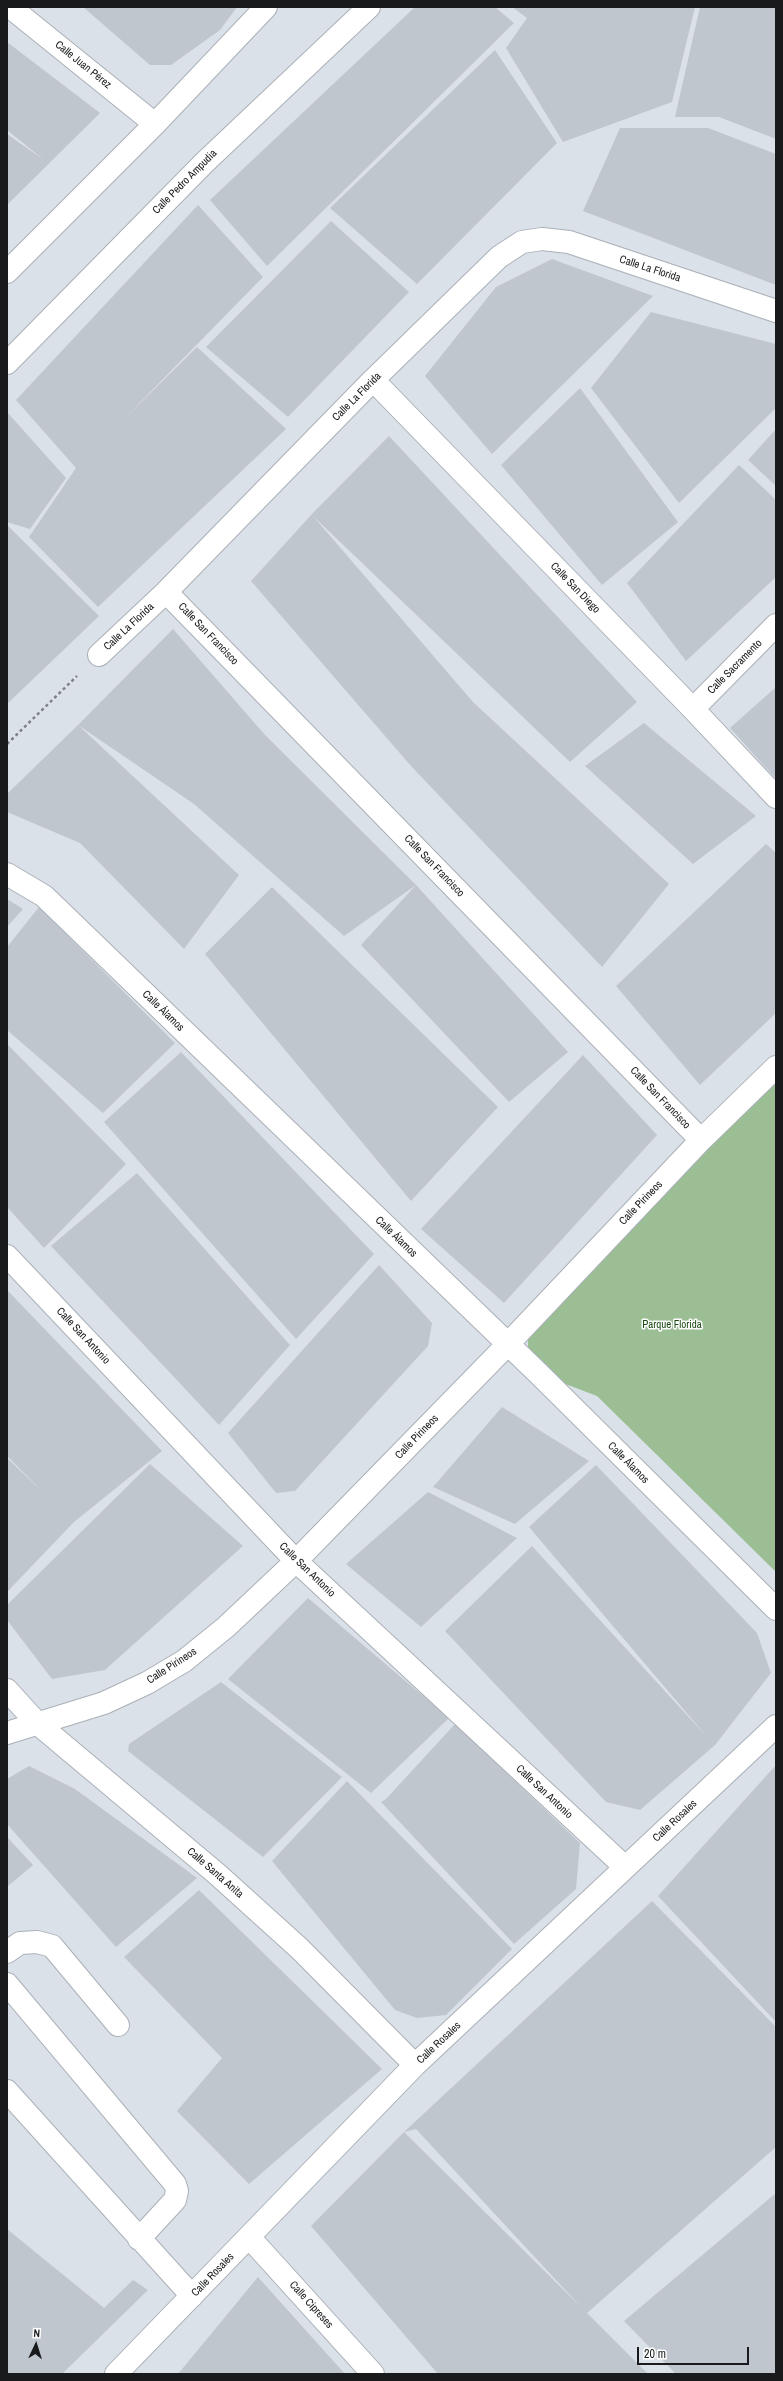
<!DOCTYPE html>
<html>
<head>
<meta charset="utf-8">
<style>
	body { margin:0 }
	#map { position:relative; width:783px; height:2381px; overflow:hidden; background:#dbe1e8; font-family:"Archivo Narrow",sans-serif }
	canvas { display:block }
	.frame { position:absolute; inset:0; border:8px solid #181a1c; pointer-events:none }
	.north { position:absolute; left:16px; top:2325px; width:40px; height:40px; -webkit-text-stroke:3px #fff; paint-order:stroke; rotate:4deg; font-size:11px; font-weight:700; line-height:16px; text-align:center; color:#181a1c }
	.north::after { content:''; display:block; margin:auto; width:14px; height:18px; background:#181a1c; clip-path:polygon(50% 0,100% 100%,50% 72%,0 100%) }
	.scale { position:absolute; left:637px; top:2347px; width:112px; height:18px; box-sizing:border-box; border:2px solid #181a1c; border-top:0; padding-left:5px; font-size:12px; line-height:14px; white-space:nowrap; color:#181a1c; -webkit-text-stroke:3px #fff; paint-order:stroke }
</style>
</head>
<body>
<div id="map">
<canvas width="783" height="2381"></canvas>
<div class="frame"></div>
<div class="north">N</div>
<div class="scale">20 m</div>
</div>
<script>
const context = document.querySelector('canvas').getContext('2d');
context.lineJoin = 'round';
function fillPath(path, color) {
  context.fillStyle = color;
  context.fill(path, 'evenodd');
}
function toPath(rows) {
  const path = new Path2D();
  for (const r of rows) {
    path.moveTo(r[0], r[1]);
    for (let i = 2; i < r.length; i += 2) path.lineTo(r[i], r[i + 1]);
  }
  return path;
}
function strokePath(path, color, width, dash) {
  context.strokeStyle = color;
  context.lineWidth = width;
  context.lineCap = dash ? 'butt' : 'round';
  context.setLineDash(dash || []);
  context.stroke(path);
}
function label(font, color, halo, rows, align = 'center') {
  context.font = font + ' "Archivo Narrow",sans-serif';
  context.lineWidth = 3;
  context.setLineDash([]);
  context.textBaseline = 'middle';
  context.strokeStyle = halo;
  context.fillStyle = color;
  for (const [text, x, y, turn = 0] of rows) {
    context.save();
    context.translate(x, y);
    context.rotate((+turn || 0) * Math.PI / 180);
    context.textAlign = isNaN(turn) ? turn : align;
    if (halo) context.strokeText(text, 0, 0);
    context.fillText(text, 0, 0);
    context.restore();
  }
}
fillPath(toPath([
	[776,1072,776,1572,597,1396,563,1383,528,1349,528,1323]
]), '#9bbe94');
fillPath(toPath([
	[83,7,237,7,220,30,171,65,150,65],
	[415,7,495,7,514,23,267,266,210,200],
	[512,7,695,7,672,102,563,142,506,48,527,18],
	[700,7,776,7,776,139,719,117,675,117],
	[7,42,100,113,7,205,7,134,44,160,7,130],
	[495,50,557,143,417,284,330,208],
	[620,128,708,128,776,154,776,285,583,211],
	[198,205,263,277,123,420,197,347,286,429,98,607,29,537,76,468,16,400],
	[331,221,409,292,288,417,206,347],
	[552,259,653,296,492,454,425,376,496,287],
	[651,312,776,344,776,408,679,503,591,388],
	[580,388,678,522,602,585,501,465],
	[7,412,66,478,30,529,7,522],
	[776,429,776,486,748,460],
	[389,436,637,702,570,762,313,516,473,702,669,884,602,967,411,766,251,581,312,514],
	[739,465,776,500,776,577,686,661,627,583],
	[8,526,99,616,7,704,7,528],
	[173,629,265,735,416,885,344,936,194,804,78,725],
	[776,687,776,779,730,728],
	[644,723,756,816,693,864,585,766],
	[78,725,239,875,184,949,80,843,7,812,7,794],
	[766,844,776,853,776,1013,700,1085,616,986],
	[416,885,568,1052,509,1102,361,945],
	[272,887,498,1107,411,1201,205,954],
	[7,899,23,909,7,927],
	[39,907,175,1043,103,1113,7,1030,7,947],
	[7,1044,126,1164,44,1248,7,1207],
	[181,1052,374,1254,296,1339,104,1122],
	[583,1055,657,1135,504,1303,421,1229],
	[137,1173,290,1345,219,1425,51,1246],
	[379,1265,432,1323,428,1346,295,1491,276,1493,228,1433],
	[7,1290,162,1451,74,1522,7,1592,7,1458,44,1493,7,1456],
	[502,1407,589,1461,515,1524,433,1487],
	[150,1464,243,1546,105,1670,52,1679,7,1620,7,1605],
	[596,1465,757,1633,771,1673,715,1745,640,1810,606,1802,445,1631,532,1546,707,1737,529,1527],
	[428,1492,517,1538,421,1627,346,1564],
	[308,1598,449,1718,371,1793,228,1679],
	[221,1682,342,1777,263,1857,128,1751,129,1744],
	[455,1724,580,1843,576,1889,514,1944,381,1802,386,1799],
	[776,1765,776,2022,658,1896],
	[29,1766,75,1789,197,1878,116,1947,7,1824,7,1779],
	[347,1781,512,1949,446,2015,417,2018,395,2010,272,1861],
	[7,1837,33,1865,7,1887],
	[199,1890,382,2069,249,2184,177,2111,222,2058,124,1957],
	[652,1901,776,2027,776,2147,587,2313,648,2374,438,2374,311,2226,404,2132,581,2307,416,2129,404,2132],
	[776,2193,776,2374,676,2374,624,2321],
	[7,2229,104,2308,133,2280,148,2290,62,2374,7,2374],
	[258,2277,345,2374,178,2374]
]), '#c0c6cd');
const minor = toPath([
	[10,7,155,124],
	[7,272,155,124,266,7],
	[7,363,205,162,369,7],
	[373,380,693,709,776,797],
	[166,592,701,1140],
	[99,655,166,592,373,380,499,257,522,242,542,239,569,242,776,311],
	[693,709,776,625],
	[7,874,44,896,538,1373,776,1609],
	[7,1256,296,1561,625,1867],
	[7,1690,37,1723,217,1874,300,1949,415,2065],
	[7,1733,104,1703,147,1683,184,1661,226,1627,296,1561,507,1345,701,1140,776,1067],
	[7,1952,20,1943,37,1942,52,1946,118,2025],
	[7,1984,175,2184,177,2191,175,2200,139,2239],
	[7,2091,192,2296],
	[249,2237,373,2374],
	[116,2374,415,2065,776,1726]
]);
strokePath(minor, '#aab0b7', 24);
strokePath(toPath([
	[7,744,77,676]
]), '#7d8186', 2.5, [3, 3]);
strokePath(minor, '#fff', 22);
label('11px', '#181a1c', '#fff', [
	["Calle Juan Pérez",83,65,39],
	["Calle Pedro Ampudia",185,182,-45],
	["Calle La Florida",650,269,18],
	["Calle La Florida",357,397,-45],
	["Calle San Diego",575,588,46],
	["Calle La Florida",129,627,-43],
	["Calle San Francisco",208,634,46],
	["Calle Sacramento",735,667,-45],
	["Calle San Francisco",434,866,46],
	["Calle Álamos",163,1011,44],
	["Calle San Francisco",660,1098,46],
	["Calle Pirineos",641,1203,-46],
	["Calle Álamos",396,1237,44],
	["Calle San Antonio",83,1336,47],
	["Calle Pirineos",417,1437,-46],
	["Calle Álamos",628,1463,45],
	["Calle San Antonio",307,1570,44],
	["Calle Pirineos",172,1666,-33],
	["Calle San Antonio",544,1792,43],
	["Calle Rosales",675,1821,-43],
	["Calle Santa Anita",215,1873,41],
	["Calle Rosales",439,2043,-43],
	["Calle Rosales",213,2275,-46],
	["Calle Cipreses",311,2305,48]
]);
label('11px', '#1d4c13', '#fff', [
	["Parque Florida",672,1325]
]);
</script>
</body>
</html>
